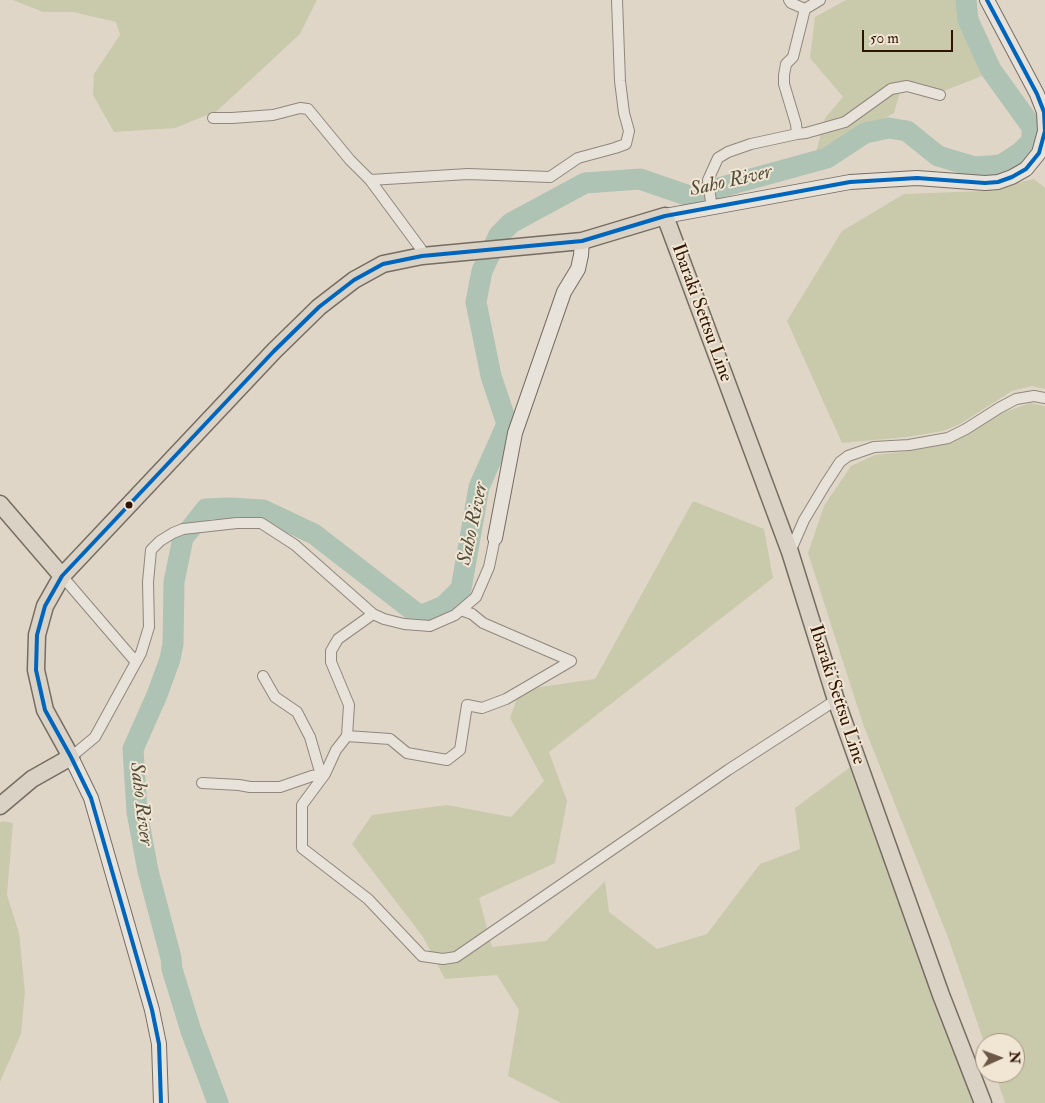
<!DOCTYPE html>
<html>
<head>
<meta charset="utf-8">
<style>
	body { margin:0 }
	#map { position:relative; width:1045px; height:1103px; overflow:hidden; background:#e0d6c8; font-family:"IM FELL Double Pica",serif }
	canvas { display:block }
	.north { position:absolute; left:975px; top:1033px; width:50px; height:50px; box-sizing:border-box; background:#f1e6d4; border:1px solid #a3927f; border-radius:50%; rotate:88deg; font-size:14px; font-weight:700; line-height:20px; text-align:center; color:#2f1400 }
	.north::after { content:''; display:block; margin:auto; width:18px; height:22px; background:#6d5846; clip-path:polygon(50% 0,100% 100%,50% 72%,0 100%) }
	.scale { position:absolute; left:862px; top:30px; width:91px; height:22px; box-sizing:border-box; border:2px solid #2f1400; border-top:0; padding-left:6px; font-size:15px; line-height:18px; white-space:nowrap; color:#2f1400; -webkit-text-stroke:4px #f1e6d4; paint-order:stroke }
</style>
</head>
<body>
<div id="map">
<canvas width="1045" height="1103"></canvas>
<div class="north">N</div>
<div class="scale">50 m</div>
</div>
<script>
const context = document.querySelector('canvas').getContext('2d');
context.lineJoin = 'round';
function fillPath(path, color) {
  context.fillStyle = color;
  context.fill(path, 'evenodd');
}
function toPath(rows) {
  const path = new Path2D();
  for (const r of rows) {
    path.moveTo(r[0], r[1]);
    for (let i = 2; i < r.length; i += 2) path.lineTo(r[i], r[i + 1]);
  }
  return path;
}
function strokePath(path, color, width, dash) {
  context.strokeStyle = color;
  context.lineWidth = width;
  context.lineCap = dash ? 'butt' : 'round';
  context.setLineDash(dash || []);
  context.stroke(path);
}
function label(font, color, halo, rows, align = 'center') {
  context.font = font + ' "IM FELL Double Pica",serif';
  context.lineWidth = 4;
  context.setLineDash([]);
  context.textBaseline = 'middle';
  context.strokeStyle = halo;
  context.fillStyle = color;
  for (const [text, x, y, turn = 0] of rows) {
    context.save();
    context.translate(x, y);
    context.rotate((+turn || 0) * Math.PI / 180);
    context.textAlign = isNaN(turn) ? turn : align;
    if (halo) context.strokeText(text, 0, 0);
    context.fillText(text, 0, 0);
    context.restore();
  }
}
fillPath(toPath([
	[13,0,317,0,300,34,217,111,175,128,114,132,93,95,94,74,120,35,116,22,73,12,43,12],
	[846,0,957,0,982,76,941,92,902,85,894,113,814,160,825,118,843,97,810,58,815,17],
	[1034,179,1045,188,1045,389,1032,386,1012,391,960,424,943,431,907,437,842,443,787,321,842,231,904,194,983,191],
	[1030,403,1045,406,1045,1103,1005,1103,995,1073,1015,1073,1015,1043,985,1043,985,1045,949,940,863,724,808,553,824,506,851,466,875,455,910,451,947,444,999,414],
	[693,501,764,529,773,578,549,752,567,801,555,863,479,898,492,947,546,941,605,881,609,912,657,949,707,934,760,864,800,849,795,808,853,765,976,1103,561,1103,508,1076,519,1010,497,975,445,979,423,937,352,844,372,815,447,805,511,817,544,781,510,718,520,690,595,679],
	[2,821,13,823,7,895,19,933,25,992,21,1034,0,1082,0,823]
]), '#c8caab');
strokePath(toPath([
	[218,1103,191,1031,172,969,171,958,148,871,137,812,133,749,157,695,170,659,173,644,174,582,183,538,206,509,229,508,263,510,314,534,420,616,444,606,461,589,479,487,507,424,491,376,476,302,482,271,499,235,511,223,585,183,640,179,689,196,827,158,865,133,889,128,907,131,938,156,975,167,1001,165,1021,152,1032,141,1032,127,991,70,968,20,966,0]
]), '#aec3b4', 21);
const street = toPath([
	[789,0,791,3,805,9,820,0],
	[213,118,232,118,273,115,300,108,308,109,350,160,370,180,421,249,422,256],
	[797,134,796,124,784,84,784,75,786,64,793,57,805,9],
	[370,180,468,174,550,177,578,158,615,148,626,144,629,131,624,113,620,81,617,0],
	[712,209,708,180,718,158,728,152,751,144,797,134,806,133,845,122,891,89,907,86,940,95],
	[790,552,804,520,825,485,840,462,848,456,874,447,909,445,948,438,966,429,999,408,1016,399,1034,396,1045,398],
	[62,576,135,661],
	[461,610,472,614,483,623,571,661,506,699,482,708,467,705,460,750,447,760,407,753,390,739,347,736,336,750,325,774,302,805,302,848,368,899,422,956,443,959,456,957,728,770,836,700],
	[263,676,275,697,297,712,310,737,321,775],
	[347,736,349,705,331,662,331,651,338,639,373,614],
	[71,757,95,737,141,653,149,627,148,582,151,550,160,541,173,533,183,529,237,523,261,523,295,545,373,614,384,619,404,624,430,626,455,615,476,597,489,567,495,538],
	[202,783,239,785,250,787,280,787,312,776,325,774]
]);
const secondary = toPath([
	[665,216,850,182,917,178,985,183,998,182,1012,177,1026,169,1039,153,1045,131,1044,112,1037,94,987,0],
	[495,538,515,433,564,292,578,269,581,255,582,241],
	[71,757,91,798,152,1010,159,1044,161,1103]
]);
const primary = toPath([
	[0,504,62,576],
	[0,806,32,779,71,757,45,710,36,670,37,635,45,606,62,576,274,351,319,307,354,280,383,264,422,256,582,241,665,216,790,552,836,700,941,995,983,1103]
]);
strokePath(street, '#90877c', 12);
strokePath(secondary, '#766c62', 16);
strokePath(primary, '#766c62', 19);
strokePath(street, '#e7e2da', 10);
strokePath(secondary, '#e7e2da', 14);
strokePath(primary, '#dad2c5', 16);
strokePath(toPath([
	[161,1103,159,1044,152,1010,91,798,71,757,45,710,36,670,37,635,45,606,62,576,274,351,319,307,354,280,383,264,422,256,582,241,665,216,850,182,917,178,985,183,998,182,1012,177,1026,169,1039,153,1045,131,1044,112,1037,94,987,0]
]), '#0065bd', 4);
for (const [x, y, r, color] of [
	[129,505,4.5,"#2f1400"]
]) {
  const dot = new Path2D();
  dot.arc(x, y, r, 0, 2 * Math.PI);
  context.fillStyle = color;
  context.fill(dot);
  strokePath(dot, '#f1e6d4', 2);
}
label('19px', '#2f1400', '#f1e6d4', [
	["Ibaraki Settsu Line",701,313,70],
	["Ibaraki Settsu Line",836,695,72]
]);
label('italic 20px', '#544e3c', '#f1e6d4', [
	["Saho River",731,182,-13],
	["Saho River",474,524,-78],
	["Saho River",140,804,83]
]);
</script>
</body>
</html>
